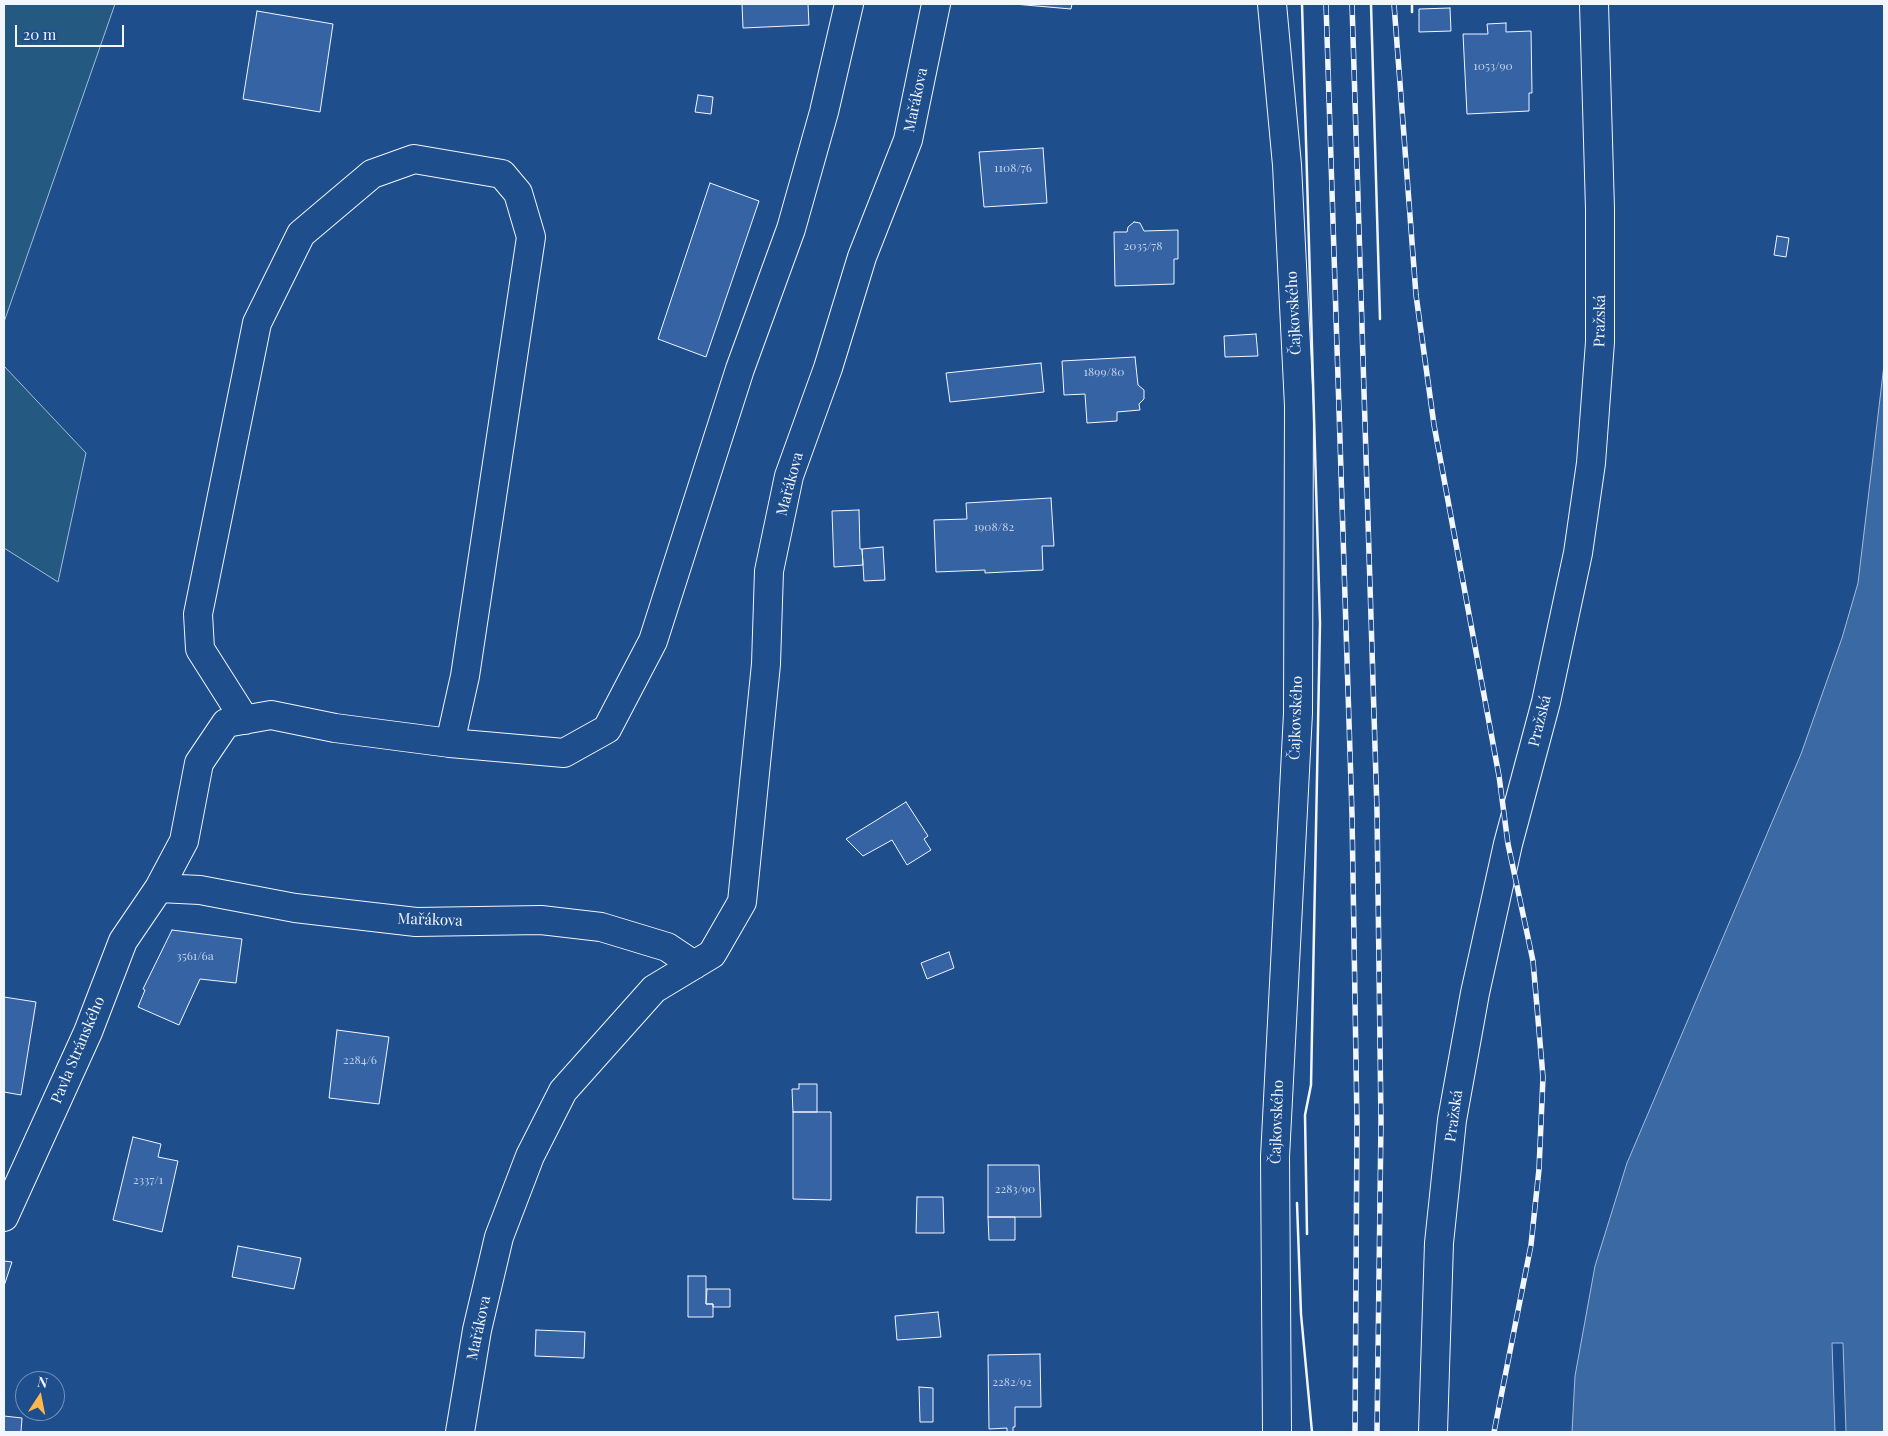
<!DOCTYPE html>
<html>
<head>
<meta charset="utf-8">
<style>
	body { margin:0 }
	#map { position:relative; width:1888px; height:1436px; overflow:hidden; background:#1f4e8c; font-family:"Playfair Display",serif }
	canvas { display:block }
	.frame { position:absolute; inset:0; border:5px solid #f2f6ff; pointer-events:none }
	.north { position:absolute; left:15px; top:1371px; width:50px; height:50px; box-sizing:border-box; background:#1f4e8c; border:1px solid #7391ba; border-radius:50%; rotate:11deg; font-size:14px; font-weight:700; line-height:20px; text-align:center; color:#f2f6ff }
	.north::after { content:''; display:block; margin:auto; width:18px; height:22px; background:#ffb74d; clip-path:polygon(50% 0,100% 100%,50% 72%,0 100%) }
	.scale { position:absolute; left:15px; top:25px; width:109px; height:22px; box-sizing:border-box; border:2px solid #f2f6ff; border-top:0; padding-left:6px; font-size:15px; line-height:18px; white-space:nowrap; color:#f2f6ff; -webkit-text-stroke:4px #1f4e8c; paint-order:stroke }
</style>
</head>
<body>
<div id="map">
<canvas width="1888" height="1436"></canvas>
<div class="frame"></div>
<div class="north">N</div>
<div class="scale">20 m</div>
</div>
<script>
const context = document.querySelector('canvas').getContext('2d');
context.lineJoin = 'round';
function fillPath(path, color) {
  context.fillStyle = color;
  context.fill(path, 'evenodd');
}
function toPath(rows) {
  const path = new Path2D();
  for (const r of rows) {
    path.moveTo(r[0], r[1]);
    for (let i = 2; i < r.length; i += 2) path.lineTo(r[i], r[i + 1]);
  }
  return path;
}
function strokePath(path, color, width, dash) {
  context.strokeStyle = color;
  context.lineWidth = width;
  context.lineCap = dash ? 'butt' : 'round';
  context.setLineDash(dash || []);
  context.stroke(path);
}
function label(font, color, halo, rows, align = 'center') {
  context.font = font + ' "Playfair Display",serif';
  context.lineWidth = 4;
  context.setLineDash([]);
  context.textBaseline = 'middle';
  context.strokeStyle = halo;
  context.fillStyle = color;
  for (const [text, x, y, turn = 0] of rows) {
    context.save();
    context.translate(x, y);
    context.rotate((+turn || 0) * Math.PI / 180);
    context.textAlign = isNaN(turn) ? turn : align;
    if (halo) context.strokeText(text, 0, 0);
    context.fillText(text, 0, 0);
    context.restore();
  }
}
const green = toPath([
	[4,4,115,4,4,322,4,4],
	[4,366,86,453,58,582,4,548,4,366]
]);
fillPath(green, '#245a82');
strokePath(green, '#a8bbd7', 1);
const water = toPath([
	[1884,365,1884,1432,1846,1432,1843,1343,1832,1343,1835,1432,1572,1432,1575,1376,1595,1266,1627,1163,1801,754,1842,638,1858,583,1884,365]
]);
fillPath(water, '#3b69a3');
strokePath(water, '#a8bbd7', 1);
const building = toPath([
	[742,4,808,4,809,25,743,28,742,4],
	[1014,4,1072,4,1071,9,1014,4],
	[1450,8,1451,31,1419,32,1419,9,1450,8],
	[257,11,333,24,320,112,243,99,257,11],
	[1506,23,1506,32,1531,31,1532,93,1529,93,1529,111,1467,114,1463,34,1488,34,1487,24,1506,23],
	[698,95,713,97,711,114,695,112,698,95],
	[1043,148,1047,203,984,207,979,152,1043,148],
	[710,183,759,201,706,357,658,339,710,183],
	[1134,222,1140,223,1144,231,1178,230,1178,259,1174,259,1174,284,1115,286,1114,232,1127,232,1128,227,1134,222],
	[1777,236,1789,238,1786,257,1774,255,1777,236],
	[1256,334,1258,356,1225,357,1224,336,1256,334],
	[1135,357,1138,385,1144,390,1144,399,1139,404,1140,410,1117,412,1117,421,1087,423,1085,394,1064,395,1062,361,1135,357],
	[1041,363,1044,392,950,402,946,373,1041,363],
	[1051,498,1054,546,1042,546,1043,570,985,573,985,570,936,572,934,520,967,519,966,503,1051,498],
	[859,510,860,549,862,549,863,565,834,567,832,511,859,510],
	[883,547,885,580,864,581,862,549,883,547],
	[906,802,928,836,924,839,931,850,907,865,892,840,863,856,846,839,906,802],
	[172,930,242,939,236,983,200,979,179,1025,138,1007,145,990,143,989,172,930],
	[949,952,954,968,927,979,921,963,949,952],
	[4,997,36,1002,21,1095,4,1092,4,997],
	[337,1030,389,1037,379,1104,329,1098,337,1030],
	[799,1084,817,1084,817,1112,793,1112,792,1089,799,1089,799,1084],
	[793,1112,831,1112,831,1200,793,1199,793,1112],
	[133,1137,161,1144,158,1157,178,1161,162,1232,113,1220,133,1137],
	[988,1165,1039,1165,1041,1217,988,1217,988,1165],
	[917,1197,943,1197,944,1233,916,1233,917,1197],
	[988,1217,1015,1217,1015,1240,989,1240,988,1217],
	[238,1246,301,1258,294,1289,232,1277,238,1246],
	[4,1261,12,1262,4,1286,4,1261],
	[688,1276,706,1276,706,1304,713,1304,713,1317,688,1317,688,1276],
	[707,1289,730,1289,730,1307,713,1307,713,1304,706,1304,707,1289],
	[938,1312,941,1337,897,1340,895,1316,938,1312],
	[536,1330,585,1332,584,1358,535,1356,536,1330],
	[1040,1354,1041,1407,1015,1407,1015,1427,1013,1427,1013,1432,1007,1432,1007,1428,989,1429,988,1355,1040,1354],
	[919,1387,933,1388,933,1422,920,1422,919,1387],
	[4,1416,22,1418,21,1432,4,1432,4,1416]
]);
fillPath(building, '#3563a3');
strokePath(building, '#f2f6ff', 1);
const minor = toPath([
	[1272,4,1287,165,1299,406,1298,713,1275,1157,1277,1432],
	[245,720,200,649,198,614,257,323,301,234,372,174,414,159,502,174,518,193,531,237,465,676,450,743],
	[159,888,200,890,295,908,416,922,541,920,601,927,667,947,694,965],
	[4,1217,88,1032,123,941,159,888,184,841,199,763,226,723,271,715,335,728,450,743,564,753,607,729,653,641,740,369,791,229,824,112,849,4],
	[460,1432,477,1330,499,1237,530,1156,563,1091,654,989,712,954,742,902,766,664,769,571,789,476,828,368,862,257,908,140,936,4]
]);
const major = toPath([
	[1433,1432,1439,1243,1452,1120,1475,993,1508,844,1546,702,1578,553,1591,463,1600,342,1600,209,1594,4]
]);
strokePath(minor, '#f2f6ff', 30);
strokePath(major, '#f2f6ff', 30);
strokePath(minor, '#1f4e8c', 28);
strokePath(major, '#1f4e8c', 28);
const rail = toPath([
	[1326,4,1352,815,1357,1123,1355,1432],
	[1352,4,1377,811,1381,1122,1377,1432],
	[1394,4,1416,295,1434,425,1499,776,1508,844,1533,961,1543,1077,1539,1169,1531,1245,1494,1432]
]);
strokePath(rail, '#f2f6ff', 5.5);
strokePath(rail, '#1f4e8c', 4, [11]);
strokePath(toPath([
	[1302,4,1320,623,1311,1085,1305,1115,1307,1234],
	[1371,4,1380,319],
	[1412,4,1412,12],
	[1297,1203,1301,1314,1312,1432]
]), '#f2f6ff', 2.5);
label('12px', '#c3d1e8', null, [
	["1053/90",1493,66],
	["1108/76",1013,168],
	["2035/78",1143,246],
	["1899/80",1104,372],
	["1908/82",994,527],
	["3561/6a",195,956],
	["2284/6",360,1060],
	["2337/1",148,1180],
	["2283/90",1015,1189],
	["2282/92",1012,1382]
]);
label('15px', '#f2f6ff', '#1f4e8c', [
	["Mařákova",916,100,-78],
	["Čajkovského",1294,313,-93],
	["Pražská",1600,321,-89],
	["Mařákova",790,484,-75],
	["Čajkovského",1296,718,-88],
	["Pražská",1540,721,-76],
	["Mařákova",430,920,2],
	["Pavla Stránského",78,1050,-67],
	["Pražská",1454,1116,-82],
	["Čajkovského",1277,1122,-88],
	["Mařákova",479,1328,-78]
]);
</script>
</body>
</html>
